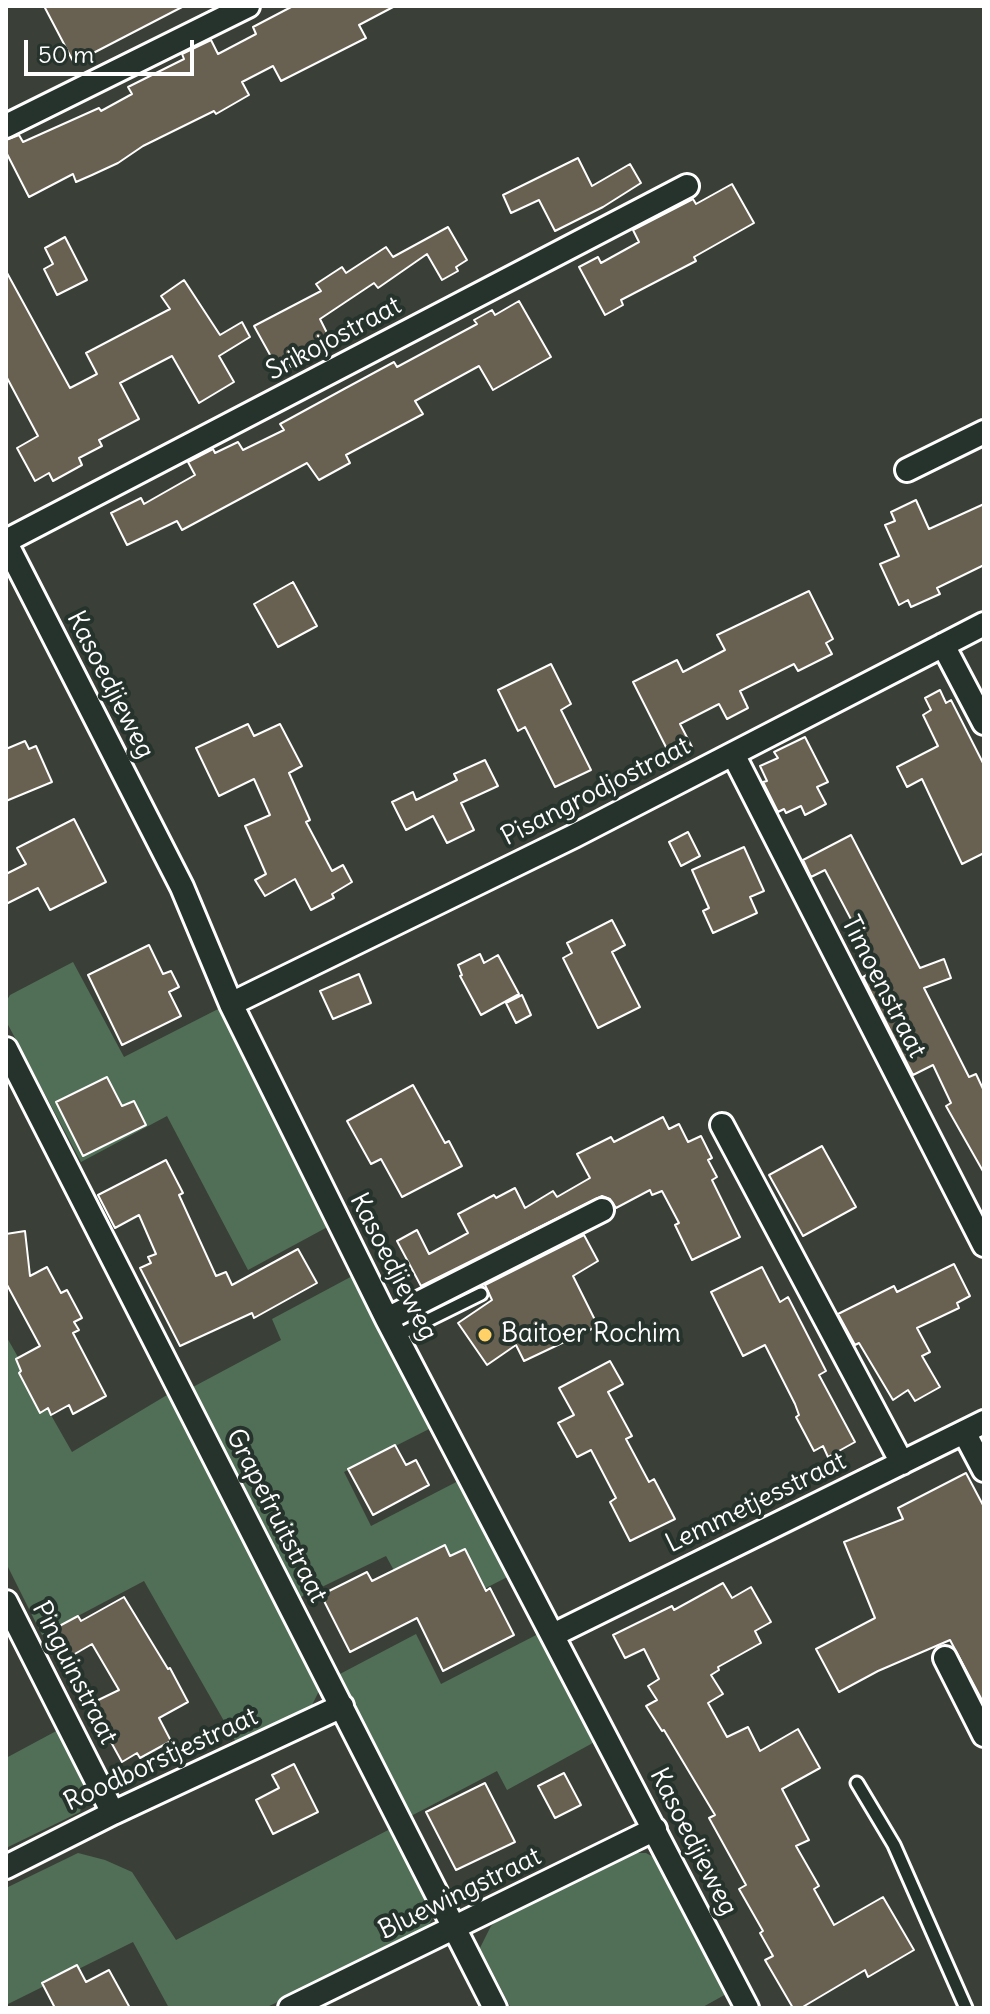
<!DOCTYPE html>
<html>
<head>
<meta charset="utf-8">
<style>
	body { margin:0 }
	#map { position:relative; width:990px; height:2014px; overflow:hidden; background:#3a4038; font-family:Delius,sans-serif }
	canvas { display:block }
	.frame { position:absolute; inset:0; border:8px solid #fff; pointer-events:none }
	.scale { position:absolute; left:24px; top:40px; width:170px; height:36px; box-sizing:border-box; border:4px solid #fff; border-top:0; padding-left:10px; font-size:24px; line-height:28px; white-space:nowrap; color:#fff; -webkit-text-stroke:6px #26332d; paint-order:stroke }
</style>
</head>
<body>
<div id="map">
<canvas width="990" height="2014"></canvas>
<div class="frame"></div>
<div class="scale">50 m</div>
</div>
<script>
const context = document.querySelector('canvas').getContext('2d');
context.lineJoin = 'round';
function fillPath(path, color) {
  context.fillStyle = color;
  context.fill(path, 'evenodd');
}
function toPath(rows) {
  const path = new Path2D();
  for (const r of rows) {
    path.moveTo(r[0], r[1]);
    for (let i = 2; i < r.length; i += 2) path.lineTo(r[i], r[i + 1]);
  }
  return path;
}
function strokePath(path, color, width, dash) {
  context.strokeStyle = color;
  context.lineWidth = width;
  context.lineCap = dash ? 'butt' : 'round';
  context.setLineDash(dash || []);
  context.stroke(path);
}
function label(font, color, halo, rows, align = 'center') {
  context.font = font + ' Delius,sans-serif';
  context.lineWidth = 8;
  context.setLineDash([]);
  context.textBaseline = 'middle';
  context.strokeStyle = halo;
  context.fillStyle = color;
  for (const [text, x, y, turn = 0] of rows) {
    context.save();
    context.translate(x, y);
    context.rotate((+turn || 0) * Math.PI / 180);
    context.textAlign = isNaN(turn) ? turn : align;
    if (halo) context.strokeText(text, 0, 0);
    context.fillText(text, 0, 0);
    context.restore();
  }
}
fillPath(toPath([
	[73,962,124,1057,224,1006,333,1224,248,1270,167,1116,81,1162,6,1021,6,1002,10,995],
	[358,1273,437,1425,344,1472,371,1526,466,1477,517,1572,422,1621,386,1556,299,1598,193,1387,281,1340,272,1319],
	[6,1336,72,1452,167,1395,314,1672,319,1691,310,1709,236,1742,144,1581,42,1635,6,1563],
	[544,1631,600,1739,507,1790,497,1771,411,1816,338,1675,416,1634,441,1684],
	[60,1729,88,1782,80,1812,6,1848,6,1758],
	[394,1827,434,1903,432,1919,425,1932,265,2008,169,2008,133,1942,6,2005,6,1888,78,1853,105,1860,132,1872,176,1940],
	[636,1853,646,1853,655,1858,665,1870,728,1993,701,2008,511,2008,480,1948,491,1926,504,1915]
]), '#516f57');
const building = toPath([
	[44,6,184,6,74,63,44,6],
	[293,6,395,6,359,25,366,38,281,81,273,66,242,82,249,95,216,114,214,111,143,146,118,163,92,175,76,182,73,174,29,197,6,152,6,140,19,135,23,142,99,108,101,111,132,94,128,87,184,59,182,54,211,40,218,54,256,34,253,27,293,6],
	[578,158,592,186,630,164,641,183,603,207,555,231,539,200,511,213,503,195,578,158],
	[732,184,754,223,694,257,696,261,621,300,623,305,605,315,579,267,598,257,601,263,639,242,633,230,693,199,696,204,732,184],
	[448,227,467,260,456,267,458,271,442,280,427,254,378,288,374,283,320,319,329,337,310,347,314,355,291,367,285,356,274,362,254,326,321,291,316,284,342,267,346,273,386,247,393,257,448,227],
	[65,237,87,280,57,295,44,269,53,264,45,248,65,237],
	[6,271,70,388,97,374,86,353,170,309,161,296,184,280,220,335,242,322,250,337,219,356,234,382,199,403,172,356,120,383,139,419,99,440,102,446,79,458,82,465,53,481,49,473,35,481,17,448,38,436,6,376,6,271],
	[519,301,551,357,493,390,479,366,415,401,423,414,346,455,350,463,319,480,307,463,182,530,177,521,127,545,111,513,141,498,144,504,195,475,188,462,213,449,215,453,238,442,243,450,284,430,280,424,344,389,394,362,397,367,477,324,474,320,492,310,495,315,519,301],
	[916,500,929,529,984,504,984,565,937,588,940,594,911,607,908,600,899,605,880,564,899,556,885,525,895,521,891,512,916,500],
	[293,582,317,626,278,647,254,604,293,582],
	[809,591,833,639,826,643,832,654,798,671,794,664,740,691,748,708,727,719,719,704,680,724,692,747,671,757,633,682,677,660,683,672,725,650,717,635,809,591],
	[551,664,571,704,561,710,591,770,555,787,525,727,518,731,498,690,551,664],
	[940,690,946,703,951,700,984,765,984,853,962,864,922,779,907,787,897,767,938,746,923,715,931,710,925,698,940,690],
	[248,724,254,736,280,724,302,766,289,773,310,820,306,822,332,871,343,865,352,882,332,894,334,898,311,910,295,879,265,896,255,880,266,874,245,826,270,815,254,779,219,796,196,748,248,724],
	[805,737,828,782,817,787,826,804,805,815,801,806,786,813,784,809,778,812,763,782,767,781,760,766,778,758,774,752,805,737],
	[25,741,29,749,36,746,52,782,6,801,6,749,25,741],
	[485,760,498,786,461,803,474,830,447,843,433,816,406,830,392,802,413,792,416,800,457,780,454,774,485,760],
	[74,819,106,882,50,910,38,888,6,904,6,874,26,864,17,848,74,819],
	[688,832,700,856,681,866,669,842,688,832],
	[851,835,920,968,944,959,951,978,924,988,969,1077,976,1074,984,1091,984,1173,946,1106,951,1103,933,1065,913,1075,863,977,874,971,851,926,854,925,825,870,811,877,803,860,851,835],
	[744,847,764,891,750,897,757,913,713,933,703,911,709,908,692,870,744,847],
	[612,920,625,945,612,952,640,1007,598,1028,563,958,572,953,567,943,612,920],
	[149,945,163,974,171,971,179,987,169,992,181,1016,122,1045,88,975,149,945],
	[480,954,484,963,498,955,519,994,481,1015,460,976,462,975,458,965,480,954],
	[359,974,371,1003,333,1019,320,991,359,974],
	[522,995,531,1015,516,1023,506,1003,522,995],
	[107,1077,122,1106,134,1101,146,1125,83,1156,56,1102,107,1077],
	[413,1085,445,1143,449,1141,462,1166,402,1197,381,1159,371,1164,347,1121,413,1085],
	[663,1117,669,1129,679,1124,688,1142,701,1136,712,1158,708,1160,717,1177,712,1180,740,1237,692,1260,675,1225,679,1223,662,1191,652,1195,650,1190,616,1208,610,1199,602,1196,421,1286,397,1241,417,1230,429,1254,468,1233,458,1214,494,1195,496,1198,515,1188,525,1208,553,1191,557,1197,590,1178,577,1154,611,1137,614,1142,663,1117],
	[822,1146,856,1207,803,1236,769,1175,822,1146],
	[166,1160,183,1193,179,1195,216,1276,226,1272,232,1285,298,1249,317,1283,254,1318,252,1313,180,1346,140,1268,151,1263,148,1257,156,1254,139,1215,115,1228,98,1195,166,1160],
	[25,1231,30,1276,47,1267,61,1293,67,1290,82,1318,74,1322,79,1330,73,1333,106,1396,73,1414,69,1405,51,1415,48,1408,40,1413,19,1373,21,1371,16,1359,40,1346,6,1283,6,1234,25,1231],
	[584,1235,598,1261,573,1276,598,1326,524,1361,516,1345,487,1365,458,1323,492,1300,485,1285,584,1235],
	[954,1264,970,1296,957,1303,959,1308,917,1328,930,1352,922,1356,940,1387,915,1401,908,1390,893,1400,859,1343,855,1345,838,1314,894,1286,897,1292,954,1264],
	[762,1267,780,1302,788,1297,826,1371,819,1375,855,1442,828,1457,823,1446,814,1451,796,1417,799,1415,795,1404,765,1345,743,1356,711,1292,762,1267],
	[610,1361,623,1384,608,1392,632,1436,626,1439,649,1482,654,1479,675,1519,630,1541,610,1502,616,1498,591,1450,577,1457,558,1423,574,1415,559,1388,610,1361],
	[395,1445,406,1465,416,1460,429,1485,373,1515,348,1469,395,1445],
	[966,1473,984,1507,984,1704,950,1640,878,1671,839,1692,816,1649,875,1618,844,1542,903,1519,898,1508,966,1473],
	[445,1545,450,1556,465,1549,486,1591,490,1588,514,1635,443,1671,417,1618,350,1652,321,1595,367,1572,372,1581,445,1545],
	[723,1583,732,1598,751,1587,771,1622,755,1631,761,1643,718,1667,719,1670,711,1675,723,1694,708,1703,727,1737,748,1727,760,1751,798,1729,820,1768,782,1789,809,1840,796,1846,819,1886,814,1889,834,1925,883,1897,914,1950,868,1977,865,1970,801,2008,793,2008,765,1960,773,1956,760,1933,763,1931,739,1889,746,1885,709,1818,715,1815,664,1730,662,1731,646,1706,657,1700,648,1686,659,1679,644,1649,625,1658,613,1635,672,1606,674,1610,723,1583],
	[124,1597,168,1669,170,1668,188,1702,159,1718,171,1741,140,1758,137,1753,122,1762,90,1704,119,1690,92,1644,66,1659,50,1631,78,1616,81,1621,124,1597],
	[294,1764,318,1812,273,1834,256,1800,279,1788,272,1775,294,1764],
	[564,1773,581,1805,555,1818,538,1786,564,1773],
	[485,1783,515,1842,456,1870,426,1812,485,1783],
	[77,1965,86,1982,109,1970,130,2008,55,2008,42,1983,77,1965]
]);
fillPath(building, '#686051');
strokePath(building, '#fff', 2);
const lane = toPath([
	[396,1336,481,1294],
	[857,1783,894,1845,966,2008]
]);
const street = toPath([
	[6,126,248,6],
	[907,470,984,432],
	[6,541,687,186],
	[6,543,182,887,231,1004,387,1319,747,2008],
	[943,645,984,723],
	[733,754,984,1245],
	[231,1004,574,836,984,624],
	[6,1049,495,2008],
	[722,1125,902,1463],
	[387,1319,602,1210],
	[964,1432,984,1470],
	[6,1602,113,1813],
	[553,1635,984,1422],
	[945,1658,984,1735],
	[6,1867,113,1813,342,1706],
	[290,2008,655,1829]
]);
strokePath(lane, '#fff', 17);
strokePath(street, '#fff', 28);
strokePath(lane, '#26332d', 11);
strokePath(street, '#26332d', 22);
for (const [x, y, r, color] of [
	[485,1335,8,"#ffd166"]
]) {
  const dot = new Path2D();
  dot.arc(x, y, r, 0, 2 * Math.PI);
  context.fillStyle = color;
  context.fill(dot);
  strokePath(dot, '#26332d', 3);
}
label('26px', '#fff', '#26332d', [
	["Srikojostraat",334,339,-28],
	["Kasoedjieweg",110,685,63],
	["Pisangrodjostraat",596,792,-27],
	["Timoenstraat",883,987,63],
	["Kasoedjieweg",393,1267,63],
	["Lemmetjesstraat",756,1503,-26],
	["Grapefruitstraat",276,1516,63],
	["Pinguinstraat",74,1673,63],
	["Roodborstjestraat",161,1760,-25],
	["Kasoedjieweg",693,1842,63],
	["Bluewingstraat",460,1894,-26]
]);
label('26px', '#fff', '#26332d', [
	["Baitoer Rochim",501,1335]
], 'left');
</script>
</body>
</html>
